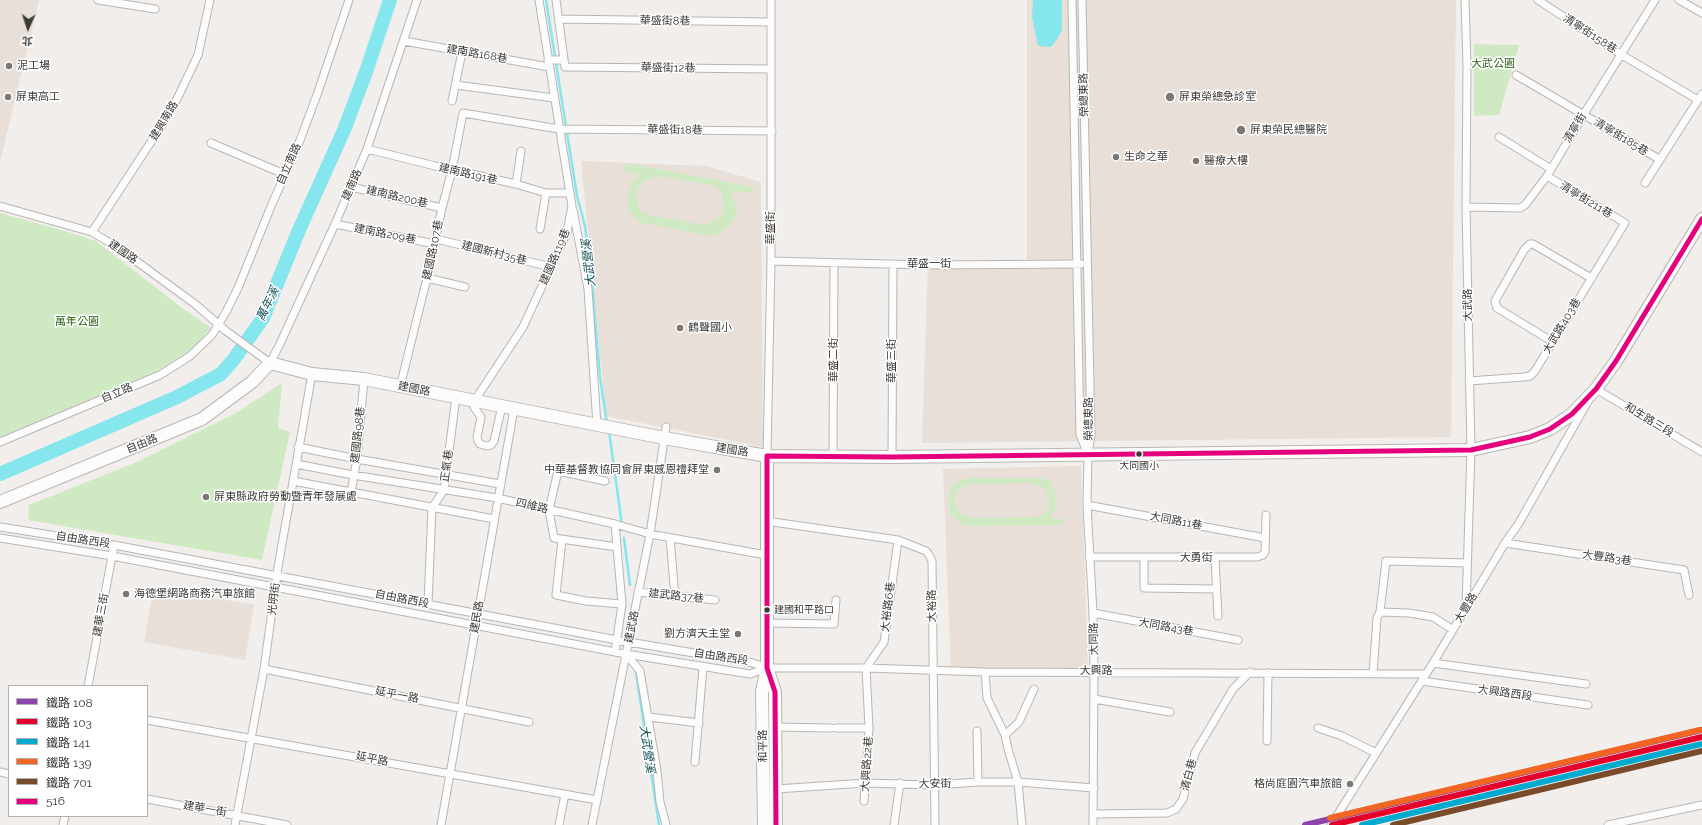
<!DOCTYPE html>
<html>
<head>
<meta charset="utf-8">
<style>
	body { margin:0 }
	#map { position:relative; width:1702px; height:825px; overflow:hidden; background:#f1eeeb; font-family:Raleway,"Noto Sans TC",sans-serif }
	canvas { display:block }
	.legend { position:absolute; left:8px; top:685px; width:140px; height:132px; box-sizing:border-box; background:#fff; border:1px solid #b1b0af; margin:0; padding:5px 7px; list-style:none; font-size:12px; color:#3c3a37 }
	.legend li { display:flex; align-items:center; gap:8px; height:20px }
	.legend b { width:20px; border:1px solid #b1b0af }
	.north { position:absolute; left:8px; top:8px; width:40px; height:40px; -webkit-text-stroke:3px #fff; paint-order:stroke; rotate:183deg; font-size:11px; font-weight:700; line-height:16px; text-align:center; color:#3c3a37 }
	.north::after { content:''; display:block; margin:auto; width:14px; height:18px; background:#3c3a37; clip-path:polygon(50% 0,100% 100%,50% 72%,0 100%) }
</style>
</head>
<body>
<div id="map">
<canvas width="1702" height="825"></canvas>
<ul class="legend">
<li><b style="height:5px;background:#8e44ad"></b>鐵路 108</li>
<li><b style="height:5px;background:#e4002b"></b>鐵路 103</li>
<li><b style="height:5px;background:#00a9ce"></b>鐵路 141</li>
<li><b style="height:5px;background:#f26522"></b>鐵路 139</li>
<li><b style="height:5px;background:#7a4b2a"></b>鐵路 701</li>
<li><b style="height:5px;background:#e5007d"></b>516</li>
</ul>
<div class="north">北</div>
</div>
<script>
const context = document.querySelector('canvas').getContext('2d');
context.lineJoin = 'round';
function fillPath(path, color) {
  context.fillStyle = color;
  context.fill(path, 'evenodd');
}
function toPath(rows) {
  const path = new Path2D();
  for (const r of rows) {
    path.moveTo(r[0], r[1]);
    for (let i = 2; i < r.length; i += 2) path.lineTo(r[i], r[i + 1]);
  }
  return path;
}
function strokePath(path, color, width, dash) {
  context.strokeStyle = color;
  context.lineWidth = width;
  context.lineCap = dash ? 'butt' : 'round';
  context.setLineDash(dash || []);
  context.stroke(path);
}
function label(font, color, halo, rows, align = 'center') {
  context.font = font + ' Raleway,"Noto Sans TC",sans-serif';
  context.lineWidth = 3;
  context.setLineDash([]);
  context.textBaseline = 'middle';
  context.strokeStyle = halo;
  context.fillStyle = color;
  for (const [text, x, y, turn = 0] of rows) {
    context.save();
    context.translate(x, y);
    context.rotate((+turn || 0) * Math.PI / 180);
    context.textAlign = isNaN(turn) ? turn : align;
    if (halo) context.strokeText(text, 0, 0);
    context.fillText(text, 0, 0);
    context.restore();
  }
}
fillPath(toPath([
	[0,0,39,0,0,162],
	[1027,0,1456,0,1451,437,922,443,928,261,1027,262],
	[581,161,706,166,761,182,763,447,606,416],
	[1081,466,1088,668,951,671,943,469],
	[154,587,254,605,245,660,144,642]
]), '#e7dfd8');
fillPath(toPath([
	[1474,44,1519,45,1499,115,1474,116],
	[626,163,754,187,752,193,730,191,737,207,737,215,727,228,719,234,709,236,639,222,629,210,627,194,632,182,639,175,624,171],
	[661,176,716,186,722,193,724,204,723,211,719,217,705,225,648,215,640,210,636,198,637,191,640,185,646,180,653,177],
	[0,213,68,232,96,241,182,308,211,328,199,342,181,357,155,372,0,437],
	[282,383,278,428,290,432,262,560,28,520,29,505,137,462,234,414],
	[968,478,1041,478,1048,480,1055,491,1056,500,1055,510,1050,518,1063,519,1062,525,967,526,959,522,951,514,948,502,951,488,956,482],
	[1032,483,1045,489,1050,501,1048,509,1042,515,1036,517,973,518,961,514,956,507,954,501,955,495,960,488,969,484]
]), '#cfeac3');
fillPath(toPath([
	[1033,0,1062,0,1062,29,1058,38,1051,47,1038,46,1032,17]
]), '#86e6ee');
strokePath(toPath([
	[546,0,577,196,585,226,592,282,600,377,607,424],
	[609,431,622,525],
	[624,538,630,585],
	[636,672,659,825]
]), '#86e6ee', 2.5);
strokePath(toPath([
	[0,474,177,397,221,374,234,359,263,318,299,230,344,130,366,72,390,0]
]), '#86e6ee', 14);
const street = toPath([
	[98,0,155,9],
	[556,0,565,67,771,69],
	[1072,0,1080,435,1088,454],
	[1082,0,1091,434,1088,454,1087,505,1093,613,1094,671,1093,825],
	[1465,0,1467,65,1466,207,1471,450,1466,608],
	[1538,0,1622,55,1698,100],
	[1679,0,1702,13],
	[559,19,771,22],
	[404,41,549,67],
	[548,60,564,60],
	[1516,75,1659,159],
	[456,85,554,98],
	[452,101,462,52],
	[1499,137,1551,169],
	[211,143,284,174],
	[367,149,435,166,516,184,546,193,570,193],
	[1645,183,1702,94],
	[516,184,521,151],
	[351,187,442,208],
	[0,206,92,232,117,247,195,304,226,331,270,363,279,346,335,224,367,149,417,0],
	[1466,207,1520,208,1525,205,1547,176,1584,114,1655,0],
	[573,210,588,289,597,425],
	[335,224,435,244],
	[540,229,546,193],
	[92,232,166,119,178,97,198,55,210,0],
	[436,239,551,267],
	[771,261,926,265,1081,264],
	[427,278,465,287],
	[1553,342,1497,308,1495,301,1524,250,1530,244,1533,244,1591,278],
	[1469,381,1524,377,1530,376,1535,371,1625,223,1547,176],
	[400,387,427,278,442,208,452,170,463,113,559,129,772,131],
	[1595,391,1596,389,1702,452],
	[502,406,494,441,491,445,487,446,480,444,478,441,477,437,481,417,474,407,475,400,523,327,567,232,572,206,539,0],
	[0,442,160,375,190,356,212,335,226,312,238,288,272,204,299,143,318,92,349,0],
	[298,447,357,459,500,484],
	[767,456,771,261,771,0],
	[833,457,834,263],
	[892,457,893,264],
	[296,464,353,475,497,498,615,524,650,534,766,555],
	[293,481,494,519],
	[605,481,558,471,549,510,554,538,617,547],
	[351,492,357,459,364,379],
	[1087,505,1265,538],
	[766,521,898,540,926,551,929,555,932,561,935,825],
	[615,524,622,604,615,652],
	[0,527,114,545,617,640,753,663,767,668],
	[0,538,112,556,626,654,750,674,767,668,866,668,985,672,1425,674],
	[670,538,675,597],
	[562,540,556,595,586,601,622,604],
	[1505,543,1684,570,1689,595],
	[1089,557,1257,557,1263,555,1265,552,1266,515],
	[1144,557,1144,588,1216,589],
	[1215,558,1218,616],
	[638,592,715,600],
	[428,604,432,508,444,490,456,397],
	[1380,612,1409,613,1433,617,1453,630],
	[1093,613,1238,640],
	[767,623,834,624,836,600],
	[626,654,640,671,657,771,660,802,666,825],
	[1433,663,1586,684],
	[264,669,529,722],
	[985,672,987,698,1005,735,1008,749,1018,782,1022,825],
	[1373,674,1377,618,1380,612,1386,561,1467,563],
	[1422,681,1588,705],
	[88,686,114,545],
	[1094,699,1170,712],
	[649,717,699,723],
	[147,720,597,800],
	[775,727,831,728],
	[836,728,869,728],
	[1318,728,1342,736,1376,753],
	[977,731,978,782],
	[1005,735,1019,722,1034,689],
	[1267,741,1268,673],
	[695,762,703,667],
	[0,772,9,774],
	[776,789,866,783,935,785,978,782,1018,782,1094,788],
	[147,799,287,825],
	[864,801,869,728,866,668,884,642,898,540],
	[1093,814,1167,813,1176,809,1183,799,1195,753,1233,689,1250,672],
	[63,825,65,816],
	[235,825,264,669,278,567,312,374],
	[441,825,514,409],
	[559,825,565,794],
	[592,825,650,534,666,427],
	[894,825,900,783],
	[1331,825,1433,663,1505,543,1519,523,1587,403],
	[1608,825,1702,805]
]);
const primary = toPath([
	[0,502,202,419,252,382,270,363,312,374,364,379,664,438,767,456,892,457,1471,450,1530,437,1550,429,1572,414,1596,389,1616,361,1702,219],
	[767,668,775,692,776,825],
	[764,825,762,691,767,668,767,456]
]);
strokePath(street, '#b8b6b4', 9);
strokePath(primary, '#b8b6b4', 14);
strokePath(street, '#fdfcfc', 7);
strokePath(primary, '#fdfcfc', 12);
strokePath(toPath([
	[767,456,892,457,1471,450,1530,437,1550,429,1572,414,1596,389,1616,361,1702,219],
	[767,456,767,668,775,692,776,825]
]), '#e5007d', 5);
strokePath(toPath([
	[1305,825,1702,730]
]), '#8e44ad', 6);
strokePath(toPath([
	[1332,825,1702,737]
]), '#e4002b', 6);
strokePath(toPath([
	[1362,825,1702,744]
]), '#00a9ce', 6);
strokePath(toPath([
	[1330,818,1700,730]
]), '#f26522', 6);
strokePath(toPath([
	[1393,825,1702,751]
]), '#7a4b2a', 6);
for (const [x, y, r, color] of [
	[9,66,4,"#7b7976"],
	[8,97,4,"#7b7976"],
	[1170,97,5,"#7b7976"],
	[1241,130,5,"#7b7976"],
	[1116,157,4,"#7b7976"],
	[1196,161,4,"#7b7976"],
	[680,328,4,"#7b7976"],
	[1139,454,3.5,"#3c3a37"],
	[717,470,4,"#7b7976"],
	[206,497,4,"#7b7976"],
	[126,594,4,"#7b7976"],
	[767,610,3.5,"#3c3a37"],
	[738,634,4,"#7b7976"],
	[1350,784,4,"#7b7976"]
]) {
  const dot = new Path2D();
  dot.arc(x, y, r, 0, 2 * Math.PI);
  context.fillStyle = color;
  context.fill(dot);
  strokePath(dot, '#fff', 1.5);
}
label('10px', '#3c3a37', '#fff', [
	["大同國小",1139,466],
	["建國和平路口",774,610,"left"]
]);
label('11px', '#3c3a37', '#fff', [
	["華盛街8巷",665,21,1],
	["清寧街158巷",1590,34,33],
	["建南路168巷",477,54,10],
	["華盛街12巷",668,68,1],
	["榮總東路",1084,95,-91],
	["建興南路",164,121,-59],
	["清寧街",1575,128,-59],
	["華盛街18巷",675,130,1],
	["清寧街185巷",1621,137,31],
	["自立南路",289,164,-66],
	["建南路191巷",468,174,13],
	["建南路",352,185,-67],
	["建南路200巷",397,197,13],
	["清寧街211巷",1586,200,31],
	["華盛街",771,228,-90],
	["建南路209巷",385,234,11],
	["建國路107巷",433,250,-78],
	["建國路",123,252,35],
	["建國新村35巷",494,253,14],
	["建國路119巷",555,257,-67],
	["華盛一街",929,264],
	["大武路",1468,305,-91],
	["大武路403巷",1562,326,-59],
	["華盛二街",834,360,-90],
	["華盛三街",892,361,-90],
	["建國路",414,389,11],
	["自立路",117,393,-23],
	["榮總東路",1089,419,-90],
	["和生路三段",1649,420,31],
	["建國路98巷",358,435,-84],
	["自由路",142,444,-22],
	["建國路",732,450,9],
	["正氣巷",447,466,-82],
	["四維路",532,506,13],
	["大同路11巷",1176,521,11],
	["自由路西段",83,540,9],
	["大勇街",1196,558],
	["大豐路3巷",1607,558,8],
	["建武路37巷",676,596,6],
	["光明街",274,599,-83],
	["自由路西段",402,599,11],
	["大裕路",932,606,-91],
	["大裕路6巷",888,607,-83],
	["大豐路",1466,608,-59],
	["建華三街",101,615,-80],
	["建民路",477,617,-80],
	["建武路",632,627,-79],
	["大同路43巷",1166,627,10],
	["大同路",1094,639,-91],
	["自由路西段",721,657,9],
	["大興路",1096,671],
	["大興路西段",1505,693,8],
	["延平一路",397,695,11],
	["和平路",763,746,-91],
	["延平路",372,759,11],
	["大興路22巷",867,764,-86],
	["清白巷",1189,775,-75],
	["大安街",935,784,-1],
	["建華一街",205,809,10]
]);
label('11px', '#2d6115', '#fff', [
	["大武公園",1493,64],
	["萬年公園",77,322]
]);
label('11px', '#3c3a37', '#fff', [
	["泥工場",17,66],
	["屏東高工",16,97],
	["屏東榮總急診室",1179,97],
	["屏東榮民總醫院",1250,130],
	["生命之華",1124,157],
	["醫療大樓",1204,161],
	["鶴聲國小",688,328],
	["中華基督教協同會屏東感恩禮拜堂",709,470,"right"],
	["屏東縣政府勞動暨青年發展處",214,497],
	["海德堡網路商務汽車旅館",134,594],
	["劉方濟天主堂",730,634,"right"],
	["格尚庭園汽車旅館",1342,784,"right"]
], 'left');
label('italic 12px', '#134f55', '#fff', [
	["大武營溪",589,263,-96],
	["萬年溪",268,304,-64],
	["大武營溪",647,749,82]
]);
</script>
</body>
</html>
